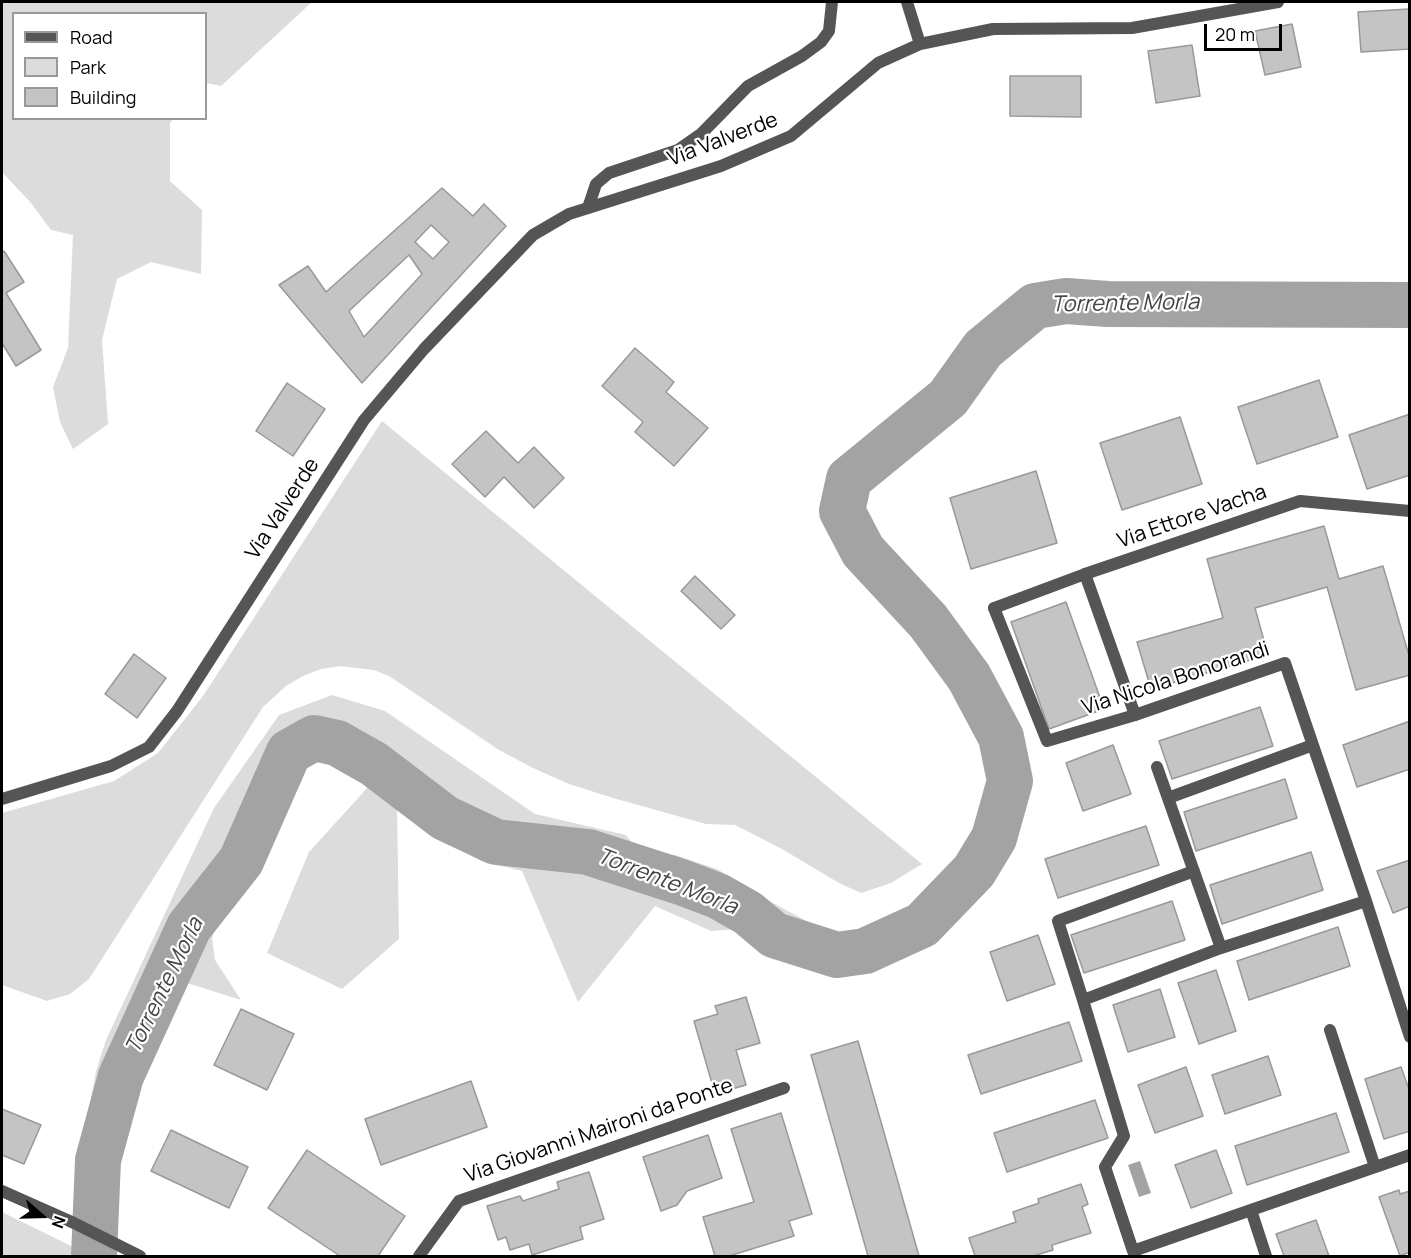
<!DOCTYPE html>
<html>
<head>
<meta charset="utf-8">
<style>
	body { margin:0 }
	#map { position:relative; width:1411px; height:1258px; overflow:hidden; background:#fff; font-family:Manrope,sans-serif }
	canvas { display:block }
	.frame { position:absolute; inset:0; border:3px solid #000; pointer-events:none }
	.legend { position:absolute; left:12px; top:12px; width:195px; height:108px; box-sizing:border-box; background:#fff; border:2px solid #999; margin:0; padding:8px 10px; list-style:none; font-size:18px; color:#000 }
	.legend li { display:flex; align-items:center; gap:12px; height:30px }
	.legend b { width:30px; border:2px solid #999 }
	.north { position:absolute; left:12px; top:1186px; width:60px; height:60px; -webkit-text-stroke:4px #fff; paint-order:stroke; rotate:110deg; font-size:16px; font-weight:700; line-height:24px; text-align:center; color:#000 }
	.north::after { content:''; display:block; margin:auto; width:21px; height:27px; background:#000; clip-path:polygon(50% 0,100% 100%,50% 72%,0 100%) }
	.scale { position:absolute; left:1204px; top:24px; width:78px; height:27px; box-sizing:border-box; border:3px solid #000; border-top:0; padding-left:8px; font-size:18px; line-height:21px; white-space:nowrap; color:#000; -webkit-text-stroke:4px #fff; paint-order:stroke }
</style>
</head>
<body>
<div id="map">
<canvas width="1411" height="1258"></canvas>
<div class="frame"></div>
<ul class="legend">
<li><b style="height:8px;background:#555"></b>Road</li>
<li><b style="height:16px;background:#dcdcdc"></b>Park</li>
<li><b style="height:16px;background:#c4c4c4"></b>Building</li>
</ul>
<div class="north">N</div>
<div class="scale">20 m</div>
</div>
<script>
const context = document.querySelector('canvas').getContext('2d');
context.lineJoin = 'round';
function fillPath(path, color) {
  context.fillStyle = color;
  context.fill(path, 'evenodd');
}
function toPath(rows) {
  const path = new Path2D();
  for (const r of rows) {
    path.moveTo(r[0], r[1]);
    for (let i = 2; i < r.length; i += 2) path.lineTo(r[i], r[i + 1]);
  }
  return path;
}
function strokePath(path, color, width, dash) {
  context.strokeStyle = color;
  context.lineWidth = width;
  context.lineCap = dash ? 'butt' : 'round';
  context.setLineDash(dash || []);
  context.stroke(path);
}
function label(font, color, halo, rows, align = 'center') {
  context.font = font + ' Manrope,sans-serif';
  context.lineWidth = 4.5;
  context.setLineDash([]);
  context.textBaseline = 'middle';
  context.strokeStyle = halo;
  context.fillStyle = color;
  for (const [text, x, y, turn = 0] of rows) {
    context.save();
    context.translate(x, y);
    context.rotate((+turn || 0) * Math.PI / 180);
    context.textAlign = isNaN(turn) ? turn : align;
    if (halo) context.strokeText(text, 0, 0);
    context.fillText(text, 0, 0);
    context.restore();
  }
}
fillPath(toPath([
	[2,2,312,2,221,86,206,83,206,14,14,14,14,118,173,119,170,123,170,181,202,210,201,274,151,262,117,279,102,340,108,424,73,449,60,422,53,387,68,348,73,235,51,230,31,203,2,172],
	[382,421,639,632,922,864,891,883,861,893,839,883,782,849,735,825,706,824,613,798,569,784,533,768,499,750,389,676,374,670,340,666,321,669,303,676,286,686,263,707,89,979,70,994,47,1001,2,985,2,813,114,781,158,753,203,696],
	[332,695,385,711,535,814,626,835,640,853,675,855,717,869,760,896,812,924,711,931,655,906,578,1002,522,871,481,861,434,835,389,763,346,738,316,728,302,732,290,739,276,764,271,780,272,807,255,850,226,892,212,938,215,960,241,1000,184,982,126,1098,123,1129,86,1125,96,1071,106,1040,214,808,279,715],
	[369,786,397,805,399,939,342,989,267,953,309,852],
	[2,1212,73,1247,74,1256,2,1256]
]), '#dcdcdc');
fillPath(toPath([
	[1140,1161,1151,1193,1139,1197,1128,1165]
]), '#a3a3a3');
strokePath(toPath([
	[94,1256,98,1160,121,1076,189,927,241,861,289,752,314,738,337,743,374,764,445,818,496,842,588,852,681,882,718,896,748,913,774,935,837,955,865,951,922,925,974,871,994,838,1010,781,1001,737,969,677,928,621,863,551,842,511,849,479,948,398,983,349,1035,306,1066,301,1108,304,1410,305]
]), '#a3a3a3', 46);
const building = toPath([
	[1409,9,1410,49,1361,52,1358,12,1409,9],
	[1292,24,1301,67,1265,75,1255,31,1292,24],
	[1192,45,1200,96,1156,103,1148,51,1192,45],
	[1010,76,1081,76,1081,117,1010,116,1010,76],
	[442,188,473,216,484,204,506,226,362,383,279,285,308,266,326,292,442,188],
	[431,225,449,242,433,259,415,242,431,225],
	[409,255,422,274,364,337,349,311,409,255],
	[4,251,24,282,6,293,41,350,16,366,2,343,2,253,4,251],
	[635,348,674,382,666,392,708,428,674,466,635,432,643,422,602,386,635,348],
	[1319,380,1338,437,1257,464,1238,407,1319,380],
	[287,383,325,409,293,456,256,431,287,383],
	[1410,414,1410,475,1367,489,1349,435,1410,414],
	[1180,417,1202,484,1122,510,1100,443,1180,417],
	[486,431,518,463,534,447,564,478,534,508,504,477,485,497,452,464,486,431],
	[1036,471,1057,543,971,569,950,498,1036,471],
	[1324,526,1339,579,1383,566,1410,659,1410,675,1356,690,1327,587,1255,608,1268,655,1151,689,1137,642,1223,618,1207,559,1324,526],
	[695,576,735,615,721,629,681,591,695,576],
	[1066,602,1104,709,1049,729,1011,622,1066,602],
	[134,654,166,678,137,718,105,694,134,654],
	[1260,707,1273,746,1172,779,1159,741,1260,707],
	[1410,721,1410,769,1357,787,1343,745,1410,721],
	[1113,745,1131,794,1083,811,1066,763,1113,745],
	[1285,779,1297,818,1196,851,1184,812,1285,779],
	[1146,826,1159,865,1058,898,1045,859,1146,826],
	[1311,852,1323,890,1222,924,1210,885,1311,852],
	[1410,860,1410,906,1393,913,1377,871,1410,860],
	[1172,901,1185,940,1084,973,1071,935,1172,901],
	[1338,927,1350,966,1249,1000,1237,961,1338,927],
	[1038,935,1055,984,1007,1001,990,952,1038,935],
	[1216,970,1236,1031,1199,1044,1178,983,1216,970],
	[1160,989,1175,1037,1128,1052,1113,1005,1160,989],
	[746,997,760,1043,736,1050,746,1085,715,1094,694,1021,718,1014,715,1006,746,997],
	[241,1009,294,1034,267,1090,214,1065,241,1009],
	[1069,1022,1082,1061,981,1094,968,1055,1069,1022],
	[858,1041,919,1256,868,1256,811,1055,858,1041],
	[1268,1056,1281,1095,1225,1114,1212,1075,1268,1056],
	[1186,1067,1203,1116,1155,1133,1138,1085,1186,1067],
	[1401,1067,1410,1092,1410,1131,1384,1139,1365,1079,1401,1067],
	[471,1081,487,1127,381,1165,365,1119,471,1081],
	[1095,1100,1108,1138,1007,1172,994,1133,1095,1100],
	[2,1109,41,1125,24,1164,2,1155,2,1109],
	[781,1113,812,1214,789,1221,794,1236,729,1256,715,1256,703,1217,754,1202,731,1129,781,1113],
	[1336,1113,1349,1152,1247,1185,1235,1146,1336,1113],
	[171,1130,248,1167,229,1208,151,1171,171,1130],
	[708,1135,722,1178,687,1191,677,1205,661,1211,643,1157,708,1135],
	[307,1150,405,1216,378,1256,340,1256,268,1208,307,1150],
	[1216,1150,1232,1193,1191,1208,1175,1165,1216,1150],
	[589,1172,604,1219,580,1227,583,1239,532,1255,529,1244,510,1250,506,1237,498,1240,487,1206,520,1196,523,1201,559,1189,557,1182,589,1172],
	[1081,1184,1088,1204,1082,1207,1091,1233,1052,1245,1053,1250,1033,1256,975,1256,969,1238,1016,1222,1013,1212,1039,1203,1038,1199,1081,1184],
	[1399,1190,1400,1194,1410,1191,1410,1252,1400,1256,1379,1197,1399,1190],
	[1316,1220,1329,1256,1284,1256,1276,1234,1316,1220]
]);
fillPath(building, '#c4c4c4');
strokePath(building, '#999', 1.5);
strokePath(toPath([
	[588,208,596,184,609,173,678,150,701,134,748,86,802,56,821,42,829,31,832,2],
	[994,608,1047,741,1135,715,1085,574]
]), '#555', 12);
strokePath(toPath([
	[907,2,920,44],
	[994,608,1085,574,1300,501,1410,511],
	[1135,715,1285,663,1366,901,1410,1037],
	[1157,767,1221,948],
	[1168,798,1313,745],
	[2,799,111,766,149,747,177,711,364,420,424,349,533,235,569,214,721,166,791,136,878,63,920,44,993,29,1132,28,1278,2],
	[1194,871,1058,921,1083,1000,1221,948,1366,901],
	[1083,1000,1124,1136,1105,1167,1133,1251,1251,1210],
	[1330,1030,1375,1167],
	[2,1191,74,1223,140,1256],
	[419,1256,459,1201,784,1088],
	[1266,1256,1251,1210,1410,1155]
]), '#555', 12);
label('21px', '#000', '#fff', [
	["Via Valverde",723,140,-21],
	["Via Valverde",283,509,-57],
	["Via Ettore Vacha",1192,517,-19],
	["Via Nicola Bonorandi",1176,679,-18],
	["Via Giovanni Maironi da Ponte",599,1131,-19]
]);
label('italic 22px', '#444', '#fff', [
	["Torrente Morla",1125,304,-1],
	["Torrente Morla",667,882,21],
	["Torrente Morla",165,986,-64]
]);
</script>
</body>
</html>
